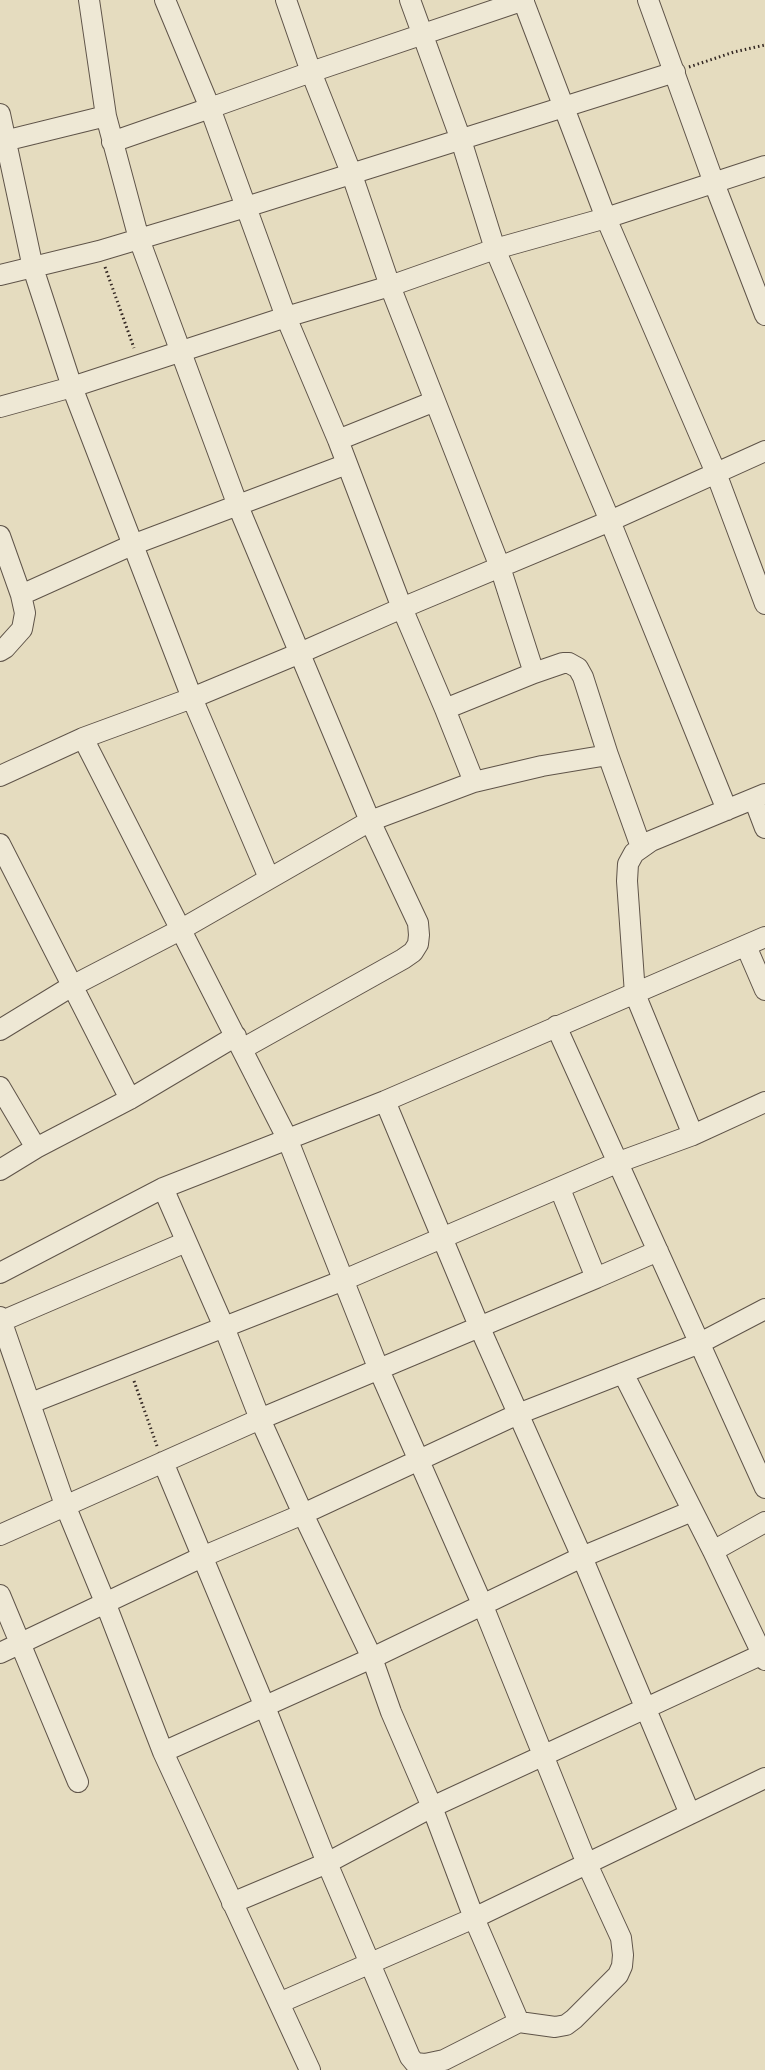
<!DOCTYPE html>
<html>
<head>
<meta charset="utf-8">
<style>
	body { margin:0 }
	canvas { display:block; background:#e5dcbf }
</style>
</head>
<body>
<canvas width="765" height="2070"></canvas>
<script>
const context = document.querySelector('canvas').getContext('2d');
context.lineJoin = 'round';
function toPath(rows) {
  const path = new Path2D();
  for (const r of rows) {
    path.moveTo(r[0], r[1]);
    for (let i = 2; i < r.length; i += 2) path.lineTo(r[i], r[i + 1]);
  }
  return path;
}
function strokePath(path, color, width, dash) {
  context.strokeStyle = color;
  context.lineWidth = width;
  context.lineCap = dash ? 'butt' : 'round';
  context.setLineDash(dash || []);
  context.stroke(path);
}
const minor = toPath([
	[89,0,106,116,139,239,238,506,370,821,418,923,419,935,418,944,413,952,403,959,242,1049],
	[286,0,311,72,352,175,390,286,500,567,534,673],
	[410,0,461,140,495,249,610,521,727,810],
	[523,0,606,218,716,473,765,604],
	[648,0,714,183,765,315],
	[0,114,33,268,72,387,192,698,269,878],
	[0,142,106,116],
	[112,142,210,108,165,0],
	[0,275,99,251,246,207,675,72],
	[0,407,72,387,286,317,390,286,495,249,606,218,765,166],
	[338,440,435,401],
	[0,536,21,595,25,613,22,629,5,648,0,651],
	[21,595,132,545,347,464],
	[445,709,534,673,563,663,569,663,578,668,583,677,608,755],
	[83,738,287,1138,379,1370,483,1606,587,1864,621,1938,623,1955,622,1966,618,1975,574,2019,566,2025,555,2027,519,2022],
	[0,776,83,738,192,698,300,653,402,608,610,521,765,451],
	[474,782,445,709,402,608,338,440,286,317,210,108,311,72,524,0],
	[754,799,765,828],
	[0,844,130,1099],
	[746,946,765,990],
	[556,1026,765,1488],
	[0,1030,72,986,180,930,370,821,474,782,542,766,608,755,641,847],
	[0,1087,36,1148],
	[385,1101,479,1326,582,1557,690,1814],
	[693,1135,635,994,627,881,628,864,634,853,651,841,765,794],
	[0,1170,36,1148,130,1099,236,1036],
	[560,1189,596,1278,658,1251],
	[0,1273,163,1188,385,1101,765,937],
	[0,1317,65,1505,105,1602,163,1752,310,2070],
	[2,1321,186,1242],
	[623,1373,713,1551,765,1660],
	[31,1403,344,1280,619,1162,693,1135,765,1102],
	[163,1462,265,1707,327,1863,410,2057,415,2063,425,2064,444,2060,519,2022,474,1918,432,1807,391,1712,372,1658,303,1514,260,1419,224,1327,163,1188],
	[0,1535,260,1419,596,1278],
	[713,1551,765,1522],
	[0,1595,78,1782],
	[0,1653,202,1557,303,1514,518,1414,700,1343,765,1309],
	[163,1752,372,1658,582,1557,692,1511],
	[232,1903,327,1863,432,1807,765,1653],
	[279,2003,474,1918,765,1778]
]);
strokePath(minor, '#5f5449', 22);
strokePath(toPath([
	[689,67,734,52,765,45],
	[105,267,134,348],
	[134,1381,157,1446]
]), '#322622', 3, [1.5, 3]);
strokePath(minor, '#eee8d5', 20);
</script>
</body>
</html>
